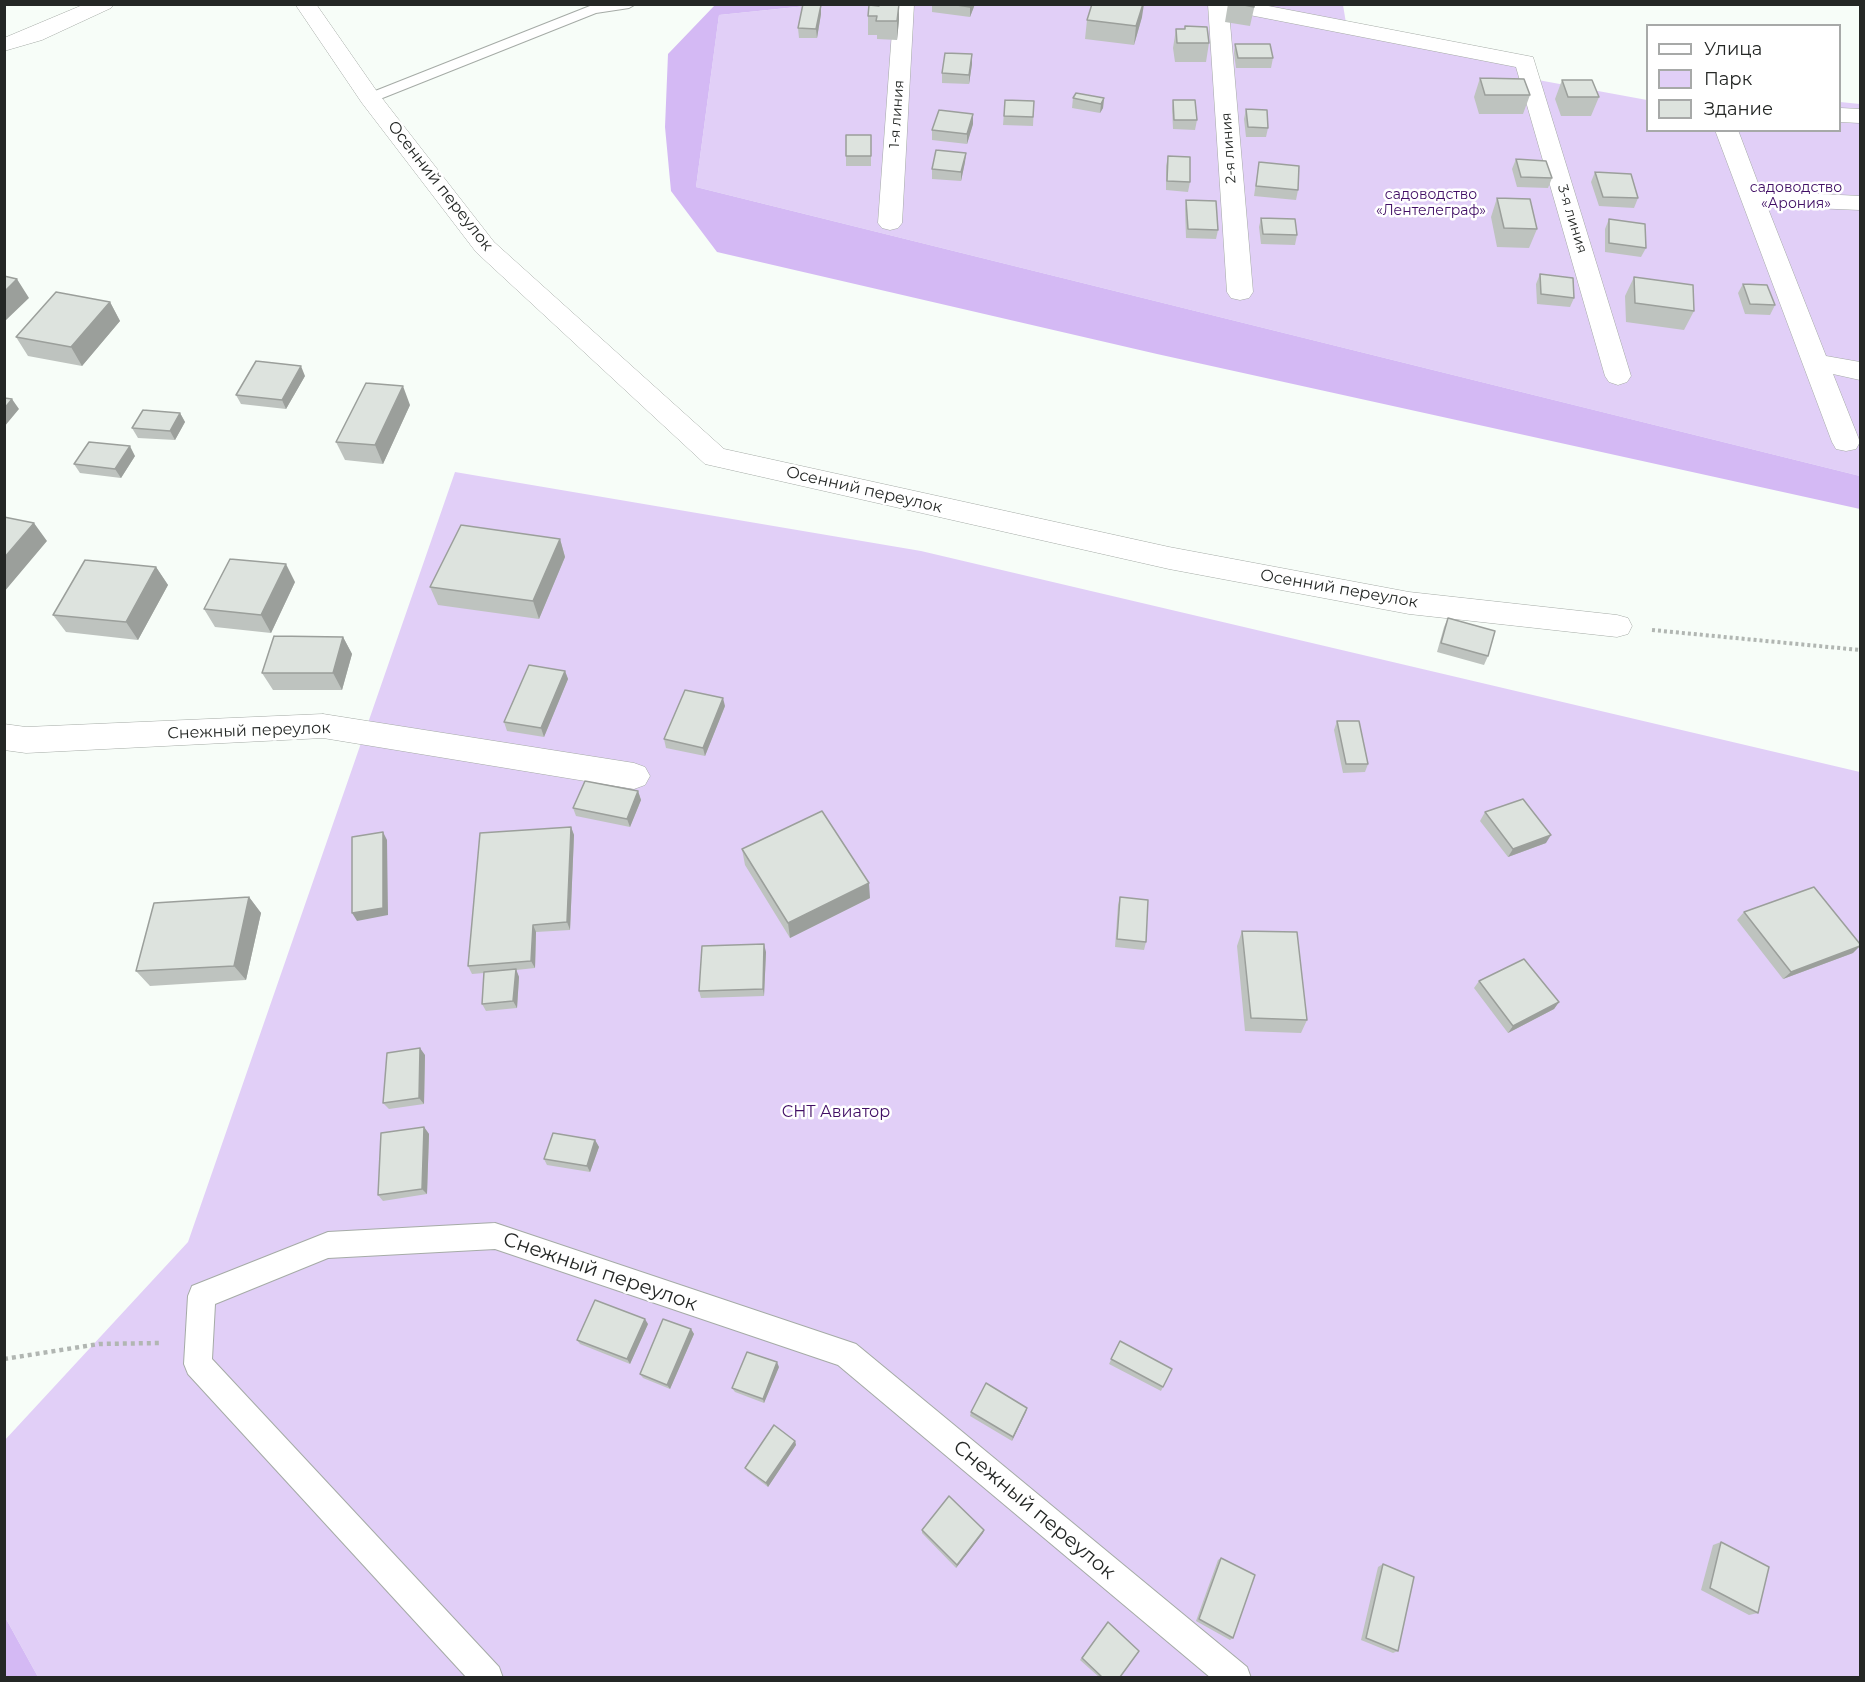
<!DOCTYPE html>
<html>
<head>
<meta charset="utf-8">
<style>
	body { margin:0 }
	#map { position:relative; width:1865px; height:1682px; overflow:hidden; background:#f7fdf8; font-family:Montserrat,sans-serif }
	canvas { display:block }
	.frame { position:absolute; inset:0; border:6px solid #242725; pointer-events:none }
	.legend { position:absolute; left:1646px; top:24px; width:195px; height:108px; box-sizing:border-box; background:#fff; border:2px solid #a7a9a8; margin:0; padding:8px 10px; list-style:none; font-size:18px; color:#242725 }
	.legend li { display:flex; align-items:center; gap:12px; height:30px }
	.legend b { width:30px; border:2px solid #a7a9a8 }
</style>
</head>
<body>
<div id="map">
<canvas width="1865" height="1682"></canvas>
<div class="frame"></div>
<ul class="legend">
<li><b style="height:8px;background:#fff"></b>Улица</li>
<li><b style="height:16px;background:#e1cff7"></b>Парк</li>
<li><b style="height:16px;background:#dde3de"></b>Здание</li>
</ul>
</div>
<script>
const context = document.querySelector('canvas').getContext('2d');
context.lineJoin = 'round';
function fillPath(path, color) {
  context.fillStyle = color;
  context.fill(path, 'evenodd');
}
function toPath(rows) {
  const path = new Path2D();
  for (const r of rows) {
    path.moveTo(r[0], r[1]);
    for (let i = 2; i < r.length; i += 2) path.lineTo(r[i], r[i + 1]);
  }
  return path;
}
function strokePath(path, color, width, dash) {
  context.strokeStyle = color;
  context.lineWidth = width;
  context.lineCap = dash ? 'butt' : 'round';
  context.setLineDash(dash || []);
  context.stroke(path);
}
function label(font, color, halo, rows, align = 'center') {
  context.font = font + ' Montserrat,sans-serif';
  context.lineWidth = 5;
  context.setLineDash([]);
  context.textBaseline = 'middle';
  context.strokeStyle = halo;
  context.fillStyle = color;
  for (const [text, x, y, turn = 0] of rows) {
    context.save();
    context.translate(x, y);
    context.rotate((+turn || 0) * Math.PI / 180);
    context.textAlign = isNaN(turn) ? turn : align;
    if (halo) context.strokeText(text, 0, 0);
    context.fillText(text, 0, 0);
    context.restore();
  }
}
fillPath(toPath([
	[816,5,1343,5,1346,23,1526,56,1538,80,1647,100,1648,130,1840,130,1840,102,1860,104,1860,476,696,187,719,15],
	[455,472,921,551,1860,772,1860,1677,38,1677,5,1617,4,1441,188,1242]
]), '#e1cff7');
fillPath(toPath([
	[715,5,816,5,719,15,696,187,1860,476,1860,509,1157,354,717,252,671,191,665,127,668,54],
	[4,1617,5,1617,38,1677,5,1677]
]), '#d4b9f4');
const lane = toPath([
	[595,4,636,4,629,8,596,13,375,101,370,103,362,98,365,95,595,4],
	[495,1223,856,1344,1247,1667,1251,1678,1211,1678,838,1365,495,1249,328,1258,215,1304,212,1359,499,1667,503,1678,467,1678,188,1374,184,1364,188,1296,192,1286,328,1232,495,1223]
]);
const street = toPath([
	[85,4,114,4,111,8,42,40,4,51,4,38,85,4],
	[295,4,316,4,378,93,494,242,724,449,1169,547,1409,592,1617,615,1628,618,1632,626,1628,634,1617,637,1409,614,1169,569,705,464,476,252,362,103,295,4],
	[894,4,914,4,902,223,898,228,890,230,882,228,878,223,894,4],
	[1208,4,1258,4,1533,57,1631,376,1627,382,1618,385,1609,382,1605,376,1516,67,1229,11,1253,292,1249,298,1240,300,1231,298,1227,292,1208,4],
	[1840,108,1860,109,1860,123,1840,122,1840,108],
	[1715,130,1738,130,1761,191,1860,196,1860,210,1767,206,1826,356,1860,362,1860,380,1833,374,1860,442,1856,449,1846,451,1836,449,1832,442,1715,130],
	[323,714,634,763,645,767,650,776,645,785,634,789,323,738,26,753,4,750,4,724,26,727,323,714]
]);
strokePath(lane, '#a5aba6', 2);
strokePath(street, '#a5aba6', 1);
strokePath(toPath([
	[1652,630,1860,650]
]), '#b1b6b2', 4, [3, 3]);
strokePath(toPath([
	[4,1359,99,1344,161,1343]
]), '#b1b6b2', 4.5, [4, 4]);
fillPath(lane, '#fff');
fillPath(street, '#fff');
fillPath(toPath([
	[932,4,975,4,970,17,932,12],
	[1228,4,1255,4,1250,26,1225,22],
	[821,5,821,14,817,38,799,38,798,28],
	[869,5,899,20,897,40,877,39,877,35,868,35,868,16],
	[1142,17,1134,45,1085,39,1087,20],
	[1185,26,1209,43,1206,62,1175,62,1173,48,1176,29,1185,29],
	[1235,44,1273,58,1271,68,1236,68,1234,53],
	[972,54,972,64,969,84,942,83,942,73],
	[1480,78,1530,95,1523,114,1479,114,1474,97],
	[1562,80,1599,97,1591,116,1561,116,1555,99],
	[1073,98,1104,98,1103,108,1100,113,1072,108],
	[1005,100,1034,101,1033,126,1003,125],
	[1173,100,1197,120,1195,130,1173,129,1172,109],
	[1246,109,1268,128,1266,137,1246,137,1244,119],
	[973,124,967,144,932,140,932,130],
	[871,135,871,166,846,166,846,156],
	[966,153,965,162,961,181,932,179,932,169],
	[1168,156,1190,182,1188,192,1166,190,1166,166],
	[1516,159,1552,178,1548,188,1517,187,1512,169],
	[1259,162,1298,190,1296,200,1254,196],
	[1595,172,1638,198,1634,208,1599,206,1591,182],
	[1497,198,1537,229,1529,248,1497,247,1491,217],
	[1186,200,1218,230,1216,239,1186,238,1185,209],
	[1261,218,1297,235,1295,245,1261,244,1259,227],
	[1609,219,1646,248,1641,257,1605,252,1605,229],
	[1540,274,1574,298,1570,307,1537,304,1536,284],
	[1634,277,1694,311,1684,330,1626,322,1625,296],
	[1743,284,1775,305,1770,315,1745,314,1738,293],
	[110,302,120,321,82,366,28,356,16,337],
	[305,376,286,409,241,404,236,395],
	[410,405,383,464,345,460,336,442],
	[180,413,185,422,175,440,138,438,132,428],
	[135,456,121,478,80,473,74,464],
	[560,539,565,557,539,619,438,605,430,587],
	[156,567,168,585,138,640,66,632,53,615],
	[295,582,271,633,215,627,204,609],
	[1448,618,1488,656,1484,665,1437,652,1444,627],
	[343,637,352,654,342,690,273,690,262,673],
	[565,671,568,679,544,737,507,731,504,722],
	[725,706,705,756,666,748,664,739],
	[1337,721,1368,764,1365,772,1343,773,1334,730],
	[638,791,641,800,630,827,576,816,573,808],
	[1485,812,1546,843,1508,857,1480,821],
	[571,827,574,835,570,930,536,932,535,968,516,970,519,977,517,1008,486,1011,482,1004,484,973,472,974,468,966],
	[742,849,870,898,790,938,745,865],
	[249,897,261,913,246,980,150,986,136,971],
	[1120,897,1146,942,1144,950,1115,947,1118,905],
	[1744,912,1853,953,1783,979,1737,920],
	[1242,931,1307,1020,1301,1033,1245,1031,1237,946],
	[766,952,764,996,701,998,699,991],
	[1479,981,1559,1002,1554,1009,1508,1033,1474,988],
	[425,1055,424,1104,389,1109,383,1103],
	[424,1127,429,1134,427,1194,383,1201,378,1195],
	[595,1140,599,1147,590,1172,547,1165,544,1159],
	[648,1324,630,1364,580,1344,577,1340],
	[691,1329,694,1334,670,1389,643,1378,640,1374],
	[1120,1341,1172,1369,1161,1391,1109,1364],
	[779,1367,764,1403,735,1392,732,1388],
	[1027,1408,1026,1412,1012,1441,970,1416,971,1412],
	[795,1441,796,1445,768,1487,747,1471,745,1468],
	[922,1530,984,1530,983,1533,956,1568,922,1533],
	[1721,1542,1758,1613,1749,1615,1701,1590,1713,1545],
	[1221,1558,1233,1638,1230,1640,1196,1621,1218,1560],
	[1383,1564,1398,1651,1393,1653,1361,1640,1378,1567],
	[1108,1622,1120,1677,1099,1677,1080,1660]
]), '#bec3bf');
fillPath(toPath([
	[899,4,899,20,897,40,897,21],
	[971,4,975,4,970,17,970,7],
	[1143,4,1144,4,1142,17,1134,45,1136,26],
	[821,5,821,14,817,38,816,29],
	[972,54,972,64,969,84,969,75],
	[1104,98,1103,108,1100,113,1101,104],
	[973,114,973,124,967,144,967,134],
	[966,153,965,162,961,181,961,172],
	[17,279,29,298,4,322,4,292],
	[110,302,120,321,82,366,71,347],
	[301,366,305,376,286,409,282,400],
	[403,386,410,405,383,464,375,445],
	[12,399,19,409,4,427,4,409],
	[180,413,185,422,175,440,170,431],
	[130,446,135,456,121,478,115,469],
	[34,523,47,541,4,592,4,558],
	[560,539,565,557,539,619,533,601],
	[286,564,295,582,271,633,261,615],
	[156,567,168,585,138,640,126,622],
	[343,637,352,654,342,690,333,673],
	[565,671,568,679,544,737,541,728],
	[723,698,725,706,705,756,703,748],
	[638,791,641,800,630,827,627,819],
	[571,827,574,835,570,930,567,922],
	[383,832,387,840,388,915,357,921,352,913],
	[1551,835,1546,843,1508,857,1513,849],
	[869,883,870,898,790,938,788,923],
	[249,897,261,913,246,980,234,966],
	[533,925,536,932,535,968,531,961],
	[764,944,766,952,764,996,763,989],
	[1860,946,1853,953,1783,979,1791,972],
	[516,969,519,977,517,1008,513,1001],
	[1559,1002,1554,1009,1508,1033,1513,1026],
	[420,1048,425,1055,424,1104,419,1098],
	[424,1127,429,1134,427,1194,422,1189],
	[595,1140,599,1147,590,1172,587,1166],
	[645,1319,648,1324,630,1364,627,1359],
	[691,1329,694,1334,670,1389,667,1385],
	[777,1362,779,1367,764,1403,763,1399],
	[1027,1408,1026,1412,1012,1441,1013,1437],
	[795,1441,796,1445,768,1487,766,1483],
	[984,1530,983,1533,956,1568,957,1565]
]), '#9b9f9b');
const building = toPath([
	[803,4,821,5,816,29,798,28,803,4],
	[879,4,899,4,897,21,876,21,877,16,868,16,869,5,879,6,879,4],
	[950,4,971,4,970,7,950,4],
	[1092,4,1143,4,1136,26,1087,20,1092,4],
	[1239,4,1254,4,1254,7,1239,4],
	[1185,26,1207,27,1209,43,1177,43,1176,29,1185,29,1185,26],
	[1235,44,1270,44,1273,58,1238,58,1235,44],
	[945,53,972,54,969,75,942,73,945,53],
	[1480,78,1524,79,1530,95,1485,95,1480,78],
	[1562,80,1592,80,1599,97,1568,97,1562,80],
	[1076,93,1104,98,1101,104,1073,98,1076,93],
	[1005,100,1034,101,1033,117,1004,116,1005,100],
	[1173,100,1195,100,1197,120,1174,120,1173,100],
	[1246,109,1267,110,1268,128,1248,127,1246,109],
	[939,110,973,114,967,134,932,130,939,110],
	[846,135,871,135,871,156,846,156,846,135],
	[936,150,966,153,961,172,932,169,936,150],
	[1168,156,1190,157,1190,182,1167,181,1168,156],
	[1516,159,1546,161,1552,178,1521,177,1516,159],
	[1259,162,1299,166,1298,190,1256,186,1259,162],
	[1595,172,1631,174,1638,198,1603,197,1595,172],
	[1497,198,1530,199,1537,229,1504,228,1497,198],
	[1186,200,1216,201,1218,230,1188,229,1186,200],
	[1261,218,1295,219,1297,235,1263,234,1261,218],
	[1609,219,1645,224,1646,248,1609,243,1609,219],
	[1540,274,1573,278,1574,298,1541,294,1540,274],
	[4,276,17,279,4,292,4,276],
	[1634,277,1693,285,1694,311,1635,303,1634,277],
	[1743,284,1767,285,1775,305,1750,304,1743,284],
	[56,292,110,302,71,347,16,337,56,292],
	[256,361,301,366,282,400,236,395,256,361],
	[366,383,403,386,375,445,336,442,366,383],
	[4,398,12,399,4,409,4,398],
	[143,410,180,413,170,431,132,428,143,410],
	[89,442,130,446,115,469,74,464,89,442],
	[4,517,34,523,4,558,4,517],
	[461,525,560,539,533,601,430,587,461,525],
	[230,559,286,564,261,615,204,609,230,559],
	[85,560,156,567,126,622,53,615,85,560],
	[1448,618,1495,631,1488,656,1441,643,1448,618],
	[274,636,343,637,333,673,262,673,274,636],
	[529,665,565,671,541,728,504,722,529,665],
	[685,690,723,698,703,748,664,739,685,690],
	[1337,721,1359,721,1368,764,1346,764,1337,721],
	[585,781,638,791,627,819,573,808,585,781],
	[1523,799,1551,835,1513,849,1485,812,1523,799],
	[822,811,869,883,788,923,742,849,822,811],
	[571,827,567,922,533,925,531,961,468,966,480,833,571,827],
	[383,832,383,908,352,913,352,837,383,832],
	[1814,887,1860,944,1860,946,1791,972,1744,912,1814,887],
	[249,897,234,966,136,971,154,903,249,897],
	[1120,897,1148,900,1146,942,1117,939,1120,897],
	[1242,931,1297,932,1307,1020,1251,1018,1242,931],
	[764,944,763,989,699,991,702,946,764,944],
	[1524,959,1559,1002,1513,1026,1479,981,1524,959],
	[516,969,513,1001,482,1004,484,972,516,969],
	[420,1048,419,1098,383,1103,387,1053,420,1048],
	[424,1127,422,1189,378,1195,381,1133,424,1127],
	[553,1133,595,1140,587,1166,544,1159,553,1133],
	[595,1300,645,1319,627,1359,577,1340,595,1300],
	[663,1319,691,1329,667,1385,640,1374,663,1319],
	[1120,1341,1172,1369,1163,1387,1111,1359,1120,1341],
	[747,1352,777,1362,763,1399,732,1388,747,1352],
	[986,1383,1027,1408,1013,1437,971,1412,986,1383],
	[774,1425,795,1441,766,1483,745,1468,774,1425],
	[949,1496,984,1530,957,1565,922,1530,949,1496],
	[1721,1542,1769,1567,1758,1613,1710,1588,1721,1542],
	[1221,1558,1255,1575,1233,1638,1199,1619,1221,1558],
	[1383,1564,1414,1577,1398,1651,1366,1638,1383,1564],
	[1108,1622,1139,1651,1120,1677,1102,1677,1082,1658,1108,1622]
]);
fillPath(building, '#dde3de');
strokePath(building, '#9b9f9b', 1.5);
label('14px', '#242725', '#fff', [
	["1-я линия",897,114,-86],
	["2-я линия",1229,148,-94],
	["3-я линия",1572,219,73]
]);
label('14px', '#400e64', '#fff', [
	["садоводство",1796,188],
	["«Арония»",1796,204],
	["садоводство",1431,195],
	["«Лентелеграф»",1431,211]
]);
label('16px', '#242725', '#fff', [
	["Осенний переулок",440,186,52],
	["Осенний переулок",864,490,13],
	["Осенний переулок",1339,589,10],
	["Снежный переулок",249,731,-2]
]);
label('16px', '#400e64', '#fff', [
	["СНТ Авиатор",836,1112]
]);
label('20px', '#242725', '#fff', [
	["Снежный переулок",600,1272,19],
	["Снежный переулок",1034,1510,40]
]);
</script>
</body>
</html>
